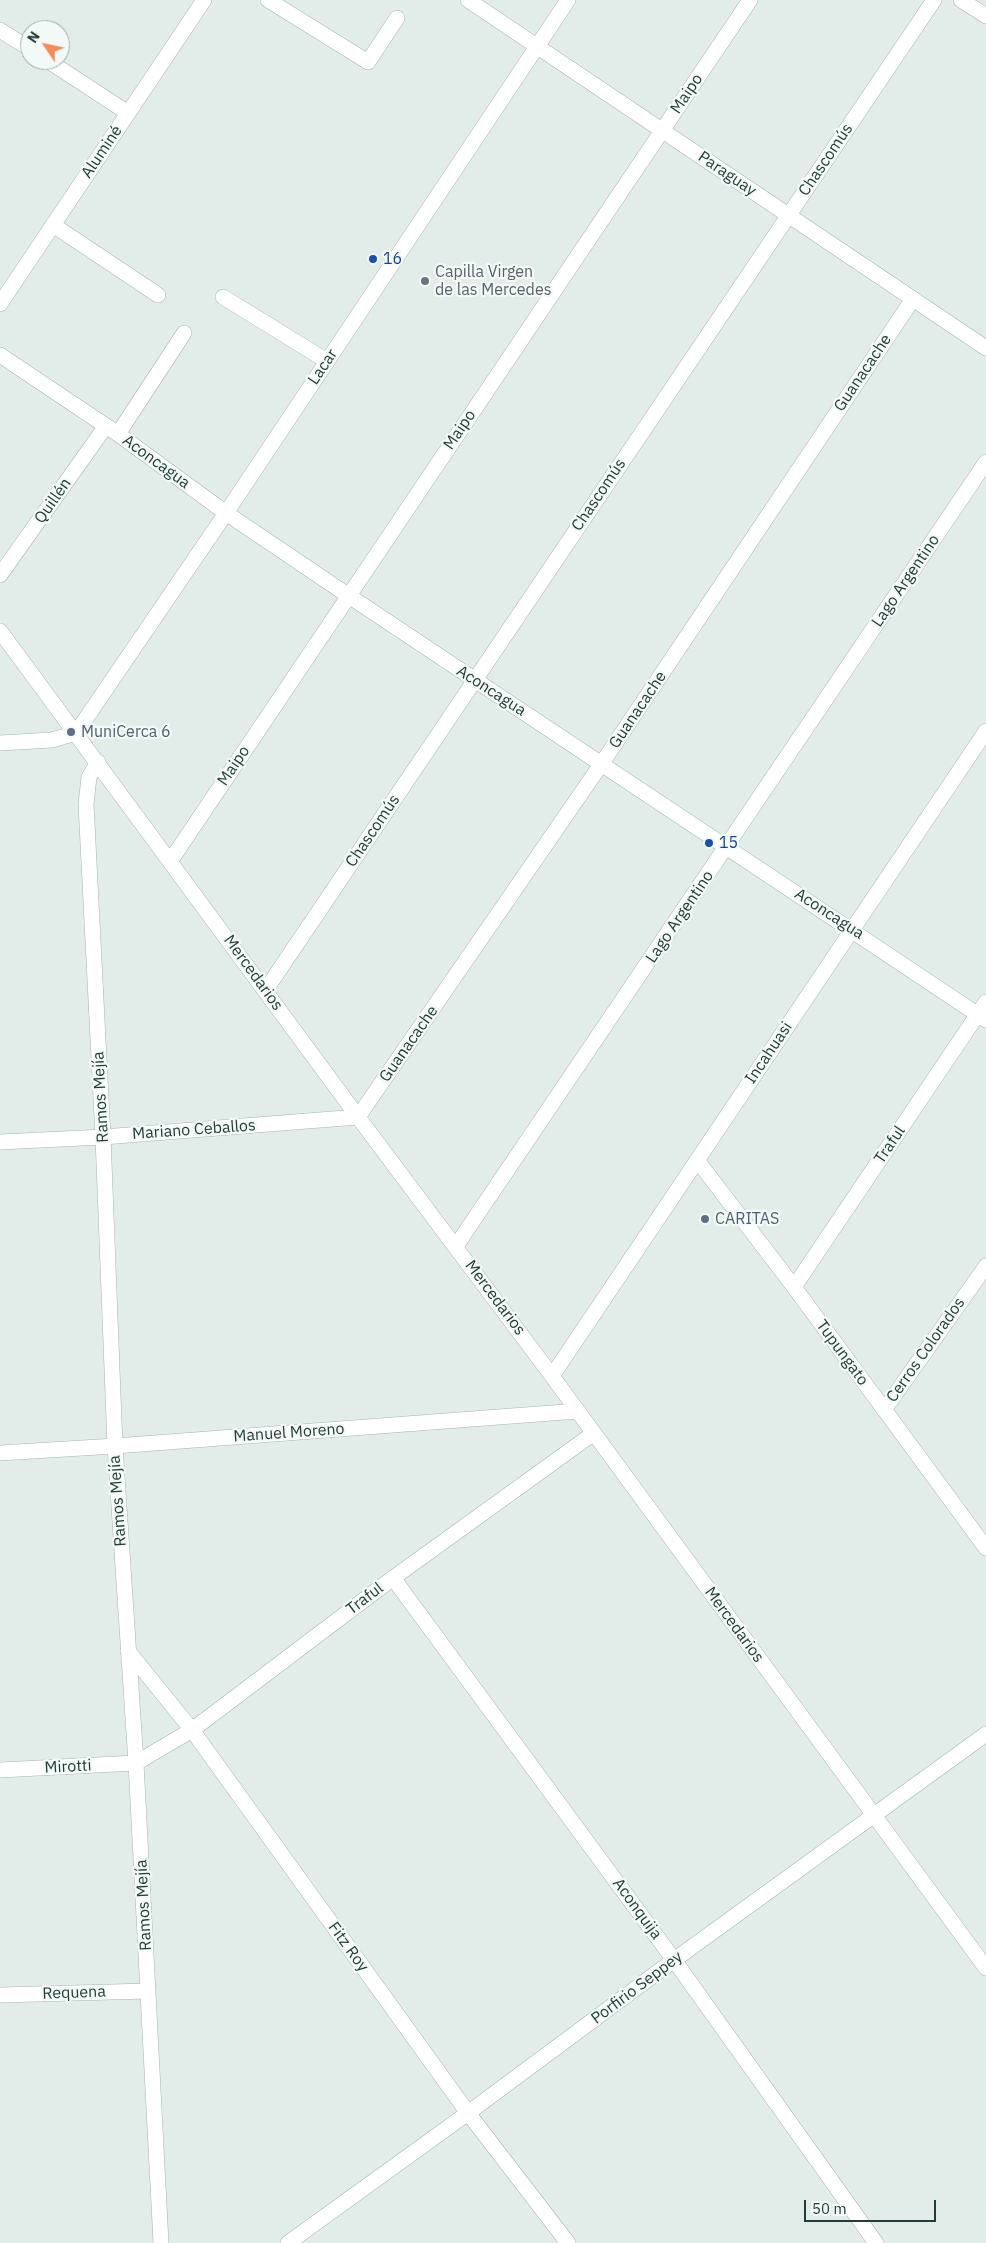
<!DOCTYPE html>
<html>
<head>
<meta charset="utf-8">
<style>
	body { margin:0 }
	#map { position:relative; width:986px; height:2243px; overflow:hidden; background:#e2ede9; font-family:"IBM Plex Sans",sans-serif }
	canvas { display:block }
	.north { position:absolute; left:20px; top:20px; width:50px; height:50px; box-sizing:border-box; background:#f3f9f6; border:1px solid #9faeaa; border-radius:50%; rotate:304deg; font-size:14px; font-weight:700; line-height:20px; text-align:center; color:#223e39 }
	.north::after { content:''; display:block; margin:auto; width:18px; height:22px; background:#f58b58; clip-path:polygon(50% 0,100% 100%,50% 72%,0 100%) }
	.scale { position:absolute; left:804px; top:2200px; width:132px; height:22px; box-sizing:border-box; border:2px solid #223e39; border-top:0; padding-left:6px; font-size:15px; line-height:18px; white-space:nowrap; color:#223e39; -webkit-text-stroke:4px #f3f9f6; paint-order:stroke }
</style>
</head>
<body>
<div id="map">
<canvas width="986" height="2243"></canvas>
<div class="north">N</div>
<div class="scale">50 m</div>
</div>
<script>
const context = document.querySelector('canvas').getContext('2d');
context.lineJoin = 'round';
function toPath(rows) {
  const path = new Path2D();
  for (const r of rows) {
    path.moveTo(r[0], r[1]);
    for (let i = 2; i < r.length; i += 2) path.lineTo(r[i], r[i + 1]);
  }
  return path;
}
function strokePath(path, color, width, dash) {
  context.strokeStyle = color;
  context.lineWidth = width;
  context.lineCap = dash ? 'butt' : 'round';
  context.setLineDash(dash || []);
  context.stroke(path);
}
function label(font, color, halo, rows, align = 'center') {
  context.font = font + ' "IBM Plex Sans",sans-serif';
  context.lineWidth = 4.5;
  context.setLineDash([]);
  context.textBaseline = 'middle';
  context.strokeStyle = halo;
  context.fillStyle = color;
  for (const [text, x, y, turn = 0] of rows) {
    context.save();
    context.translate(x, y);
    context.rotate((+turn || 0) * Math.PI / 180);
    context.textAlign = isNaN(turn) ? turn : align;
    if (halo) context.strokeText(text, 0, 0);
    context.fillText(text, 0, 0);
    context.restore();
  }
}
const minor = toPath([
	[268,0,368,62,397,18],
	[468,0,986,348],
	[961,0,986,16],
	[0,30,30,49],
	[47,60,128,113],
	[53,225,158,295],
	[223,297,327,361],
	[0,304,204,0],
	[0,355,118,434,226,513,349,596,986,1020],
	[118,434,184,333],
	[0,575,106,426],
	[0,631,358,1117,552,1376,986,1968],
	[0,743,52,740,76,733,226,513,568,0],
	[98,762,89,777,86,804,103,1137,115,1446,136,1763,161,2243],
	[171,860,750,0],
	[265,991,934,0],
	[0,1142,103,1137,358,1117,602,763,913,299],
	[697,1160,794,1287,986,1548],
	[456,1246,986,462],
	[794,1287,986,1002],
	[552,1376,986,731],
	[884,1410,986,1266],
	[0,1453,115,1446,578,1411],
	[393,1578,674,1960,876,2243],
	[128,1651,192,1730,468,2113,568,2243],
	[0,1770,136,1763,192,1730,393,1578,594,1433],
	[0,1995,148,1991]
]);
const secondary = toPath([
	[288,2243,468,2113,674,1960,986,1734]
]);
strokePath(minor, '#a5b5b1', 16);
strokePath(secondary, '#a0b9b2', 16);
strokePath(minor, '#fff', 15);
strokePath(secondary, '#fff', 15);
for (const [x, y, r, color] of [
	[373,259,5,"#1a4fb4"],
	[425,281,5,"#6b7280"],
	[71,732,5,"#5c6f8a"],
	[709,843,5,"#1a4fb4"],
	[705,1219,5,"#5c6f8a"]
]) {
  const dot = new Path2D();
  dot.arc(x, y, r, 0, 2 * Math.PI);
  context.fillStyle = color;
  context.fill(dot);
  strokePath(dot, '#f3f9f6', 2);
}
label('16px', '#223e39', '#f3f9f6', [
	["Maipo",687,94,-56],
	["Aluminé",102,152,-56],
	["Chascomús",826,160,-56],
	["Paraguay",727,174,34],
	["Lacar",323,367,-56],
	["Guanacache",863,373,-56],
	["Maipo",460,430,-56],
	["Aconcagua",156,462,36],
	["Chascomús",599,495,-56],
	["Quillén",53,501,-55],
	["Lago Argentino",906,581,-56],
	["Aconcagua",491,691,33],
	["Guanacache",638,710,-56],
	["Maipo",234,766,-56],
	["Chascomús",373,831,-56],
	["Aconcagua",829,914,33],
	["Lago Argentino",680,917,-56],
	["Mercedarios",253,973,54],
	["Guanacache",409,1044,-55],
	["Incahuasi",769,1053,-56],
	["Ramos Mejía",101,1097,-93],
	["Mariano Ceballos",194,1130,-4],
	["Traful",890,1145,-56],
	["Mercedarios",495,1298,53],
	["Cerros Colorados",926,1350,-55],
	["Tupungato",842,1353,54],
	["Manuel Moreno",289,1433,-4],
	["Ramos Mejía",118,1501,-94],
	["Traful",365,1599,-37],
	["Mercedarios",734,1625,54],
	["Mirotti",68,1767,-3],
	["Ramos Mejía",144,1905,-93],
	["Aconquija",637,1909,54],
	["Fitz Roy",348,1947,54],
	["Porfirio Seppey",637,1988,-37],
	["Requena",74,1993,-2]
]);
label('16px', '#164399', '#f3f9f6', [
	["16",383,259],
	["15",719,843]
], 'left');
label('16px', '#5b616d', '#f3f9f6', [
	["Capilla Virgen",435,272],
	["de las Mercedes",435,290]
], 'left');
label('16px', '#4e5e75', '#f3f9f6', [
	["MuniCerca 6",81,732],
	["CARITAS",715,1219]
], 'left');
</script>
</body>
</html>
